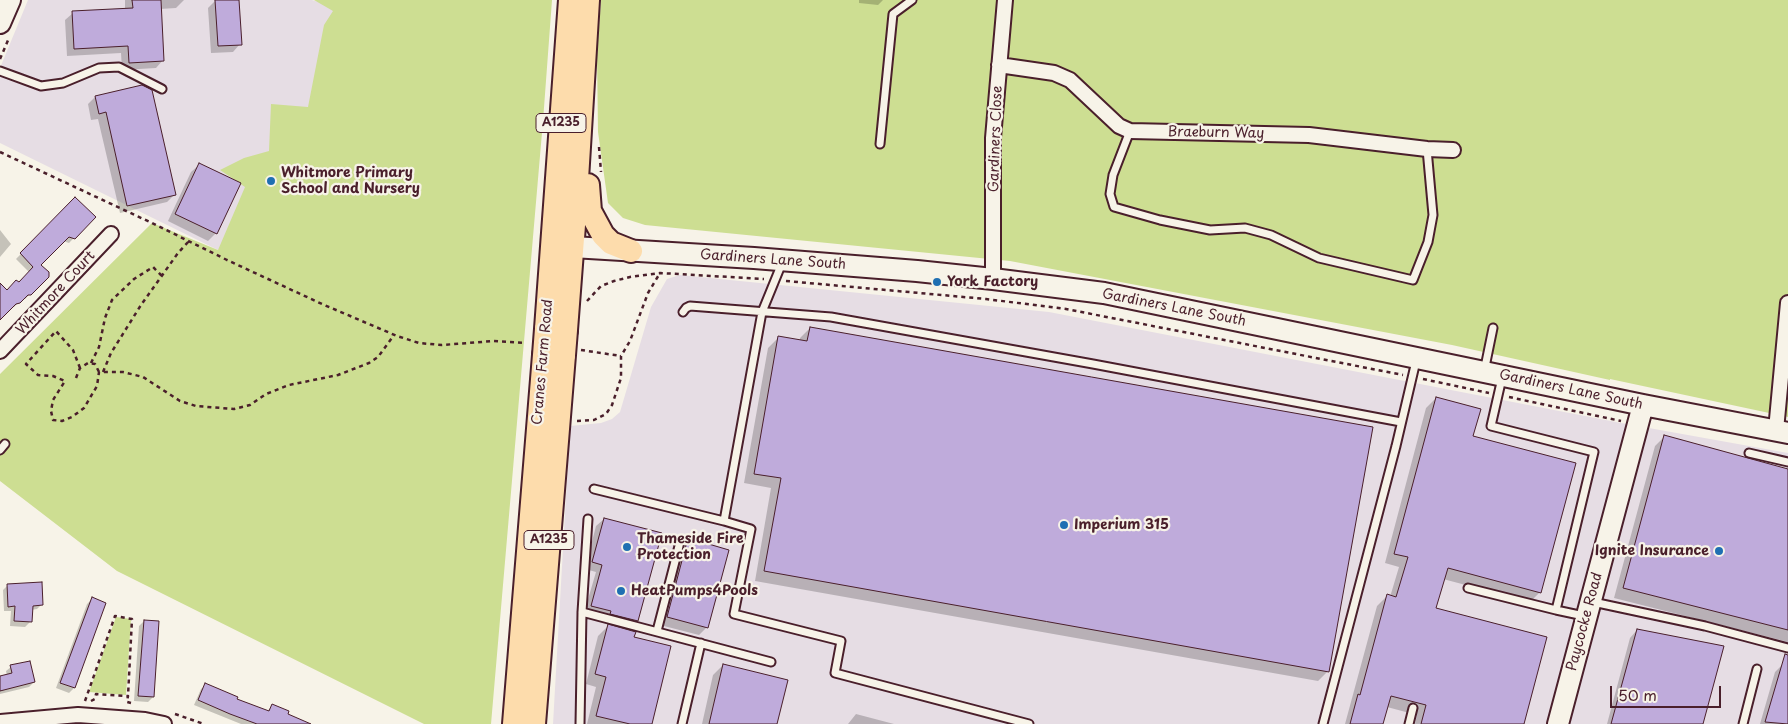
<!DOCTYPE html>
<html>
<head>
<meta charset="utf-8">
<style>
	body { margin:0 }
	#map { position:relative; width:1788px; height:724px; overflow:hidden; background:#f7f3e8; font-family:"Playpen Sans",sans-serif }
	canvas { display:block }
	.scale { position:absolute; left:1610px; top:686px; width:111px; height:22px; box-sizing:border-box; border:2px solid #4a1f2b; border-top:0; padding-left:6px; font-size:15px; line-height:18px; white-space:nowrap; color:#4a1f2b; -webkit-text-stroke:4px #f7f3e8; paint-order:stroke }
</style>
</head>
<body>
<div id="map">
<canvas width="1788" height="724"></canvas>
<div class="scale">50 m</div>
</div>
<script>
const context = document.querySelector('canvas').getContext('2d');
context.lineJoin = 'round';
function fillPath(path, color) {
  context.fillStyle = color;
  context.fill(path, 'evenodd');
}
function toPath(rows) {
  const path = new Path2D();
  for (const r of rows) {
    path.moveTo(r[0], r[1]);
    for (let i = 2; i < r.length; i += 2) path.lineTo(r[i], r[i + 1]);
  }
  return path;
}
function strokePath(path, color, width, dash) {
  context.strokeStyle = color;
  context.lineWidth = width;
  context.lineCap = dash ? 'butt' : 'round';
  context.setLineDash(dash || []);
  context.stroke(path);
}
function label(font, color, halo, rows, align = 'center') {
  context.font = font + ' "Playpen Sans",sans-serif';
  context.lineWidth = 4.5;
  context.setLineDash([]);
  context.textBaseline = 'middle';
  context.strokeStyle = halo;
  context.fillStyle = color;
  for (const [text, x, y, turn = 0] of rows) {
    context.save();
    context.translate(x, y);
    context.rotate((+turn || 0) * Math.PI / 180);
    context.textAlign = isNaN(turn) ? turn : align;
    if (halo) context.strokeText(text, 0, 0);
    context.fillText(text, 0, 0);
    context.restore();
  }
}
fillPath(toPath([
	[28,0,312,0,336,7,504,104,218,250,0,143,0,68],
	[680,275,1049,312,1621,423,1788,453,1788,724,553,724,570,426,601,423,612,419,620,412,651,307,667,279]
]), '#e6dde4');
fillPath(toPath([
	[314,0,552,0,543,121,491,724,424,724,117,571,0,481,0,374,152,223,218,250,245,187,220,170,244,158,269,151,271,104,308,107,324,25,333,11],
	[601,0,1788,0,1788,417,1610,379,1610,380,1452,345,1010,261,645,225,623,218,608,203,598,132,597,55],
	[116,617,131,619,126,695,89,692]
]), '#cdde92');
fillPath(toPath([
	[125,0,184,0,176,8,160,9,163,60,156,68,122,70,121,53,67,56,65,20,73,13,125,10],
	[216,0,238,0,240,44,233,52,211,53,208,8],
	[859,0,883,0,878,5,859,3],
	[95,97,174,195,167,202,120,213,98,119,91,120,88,104],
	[199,165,216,233,208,241,168,221,191,172],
	[75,199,94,217,69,243,63,241,39,265,48,277,25,299,22,299,14,307,10,308,0,317,0,293,7,292,19,283,29,272,16,259],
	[0,230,11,244,0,257],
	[810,328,1328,671,1318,681,755,581,771,488,744,483,768,348,778,338,800,341,800,338],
	[1436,398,1472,437,1540,592,1530,602,1443,579,1435,608,1523,724,1415,724,1417,715,1387,707,1382,724,1345,724,1377,606,1387,596,1390,597,1399,567,1385,563,1426,408],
	[1665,436,1788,470,1788,642,1614,598,1655,446],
	[604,519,637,621,630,628,604,621,604,618,584,613,596,572,585,569,596,526],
	[688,540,727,550,706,628,699,635,660,625,681,547],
	[8,585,42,604,37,609,31,610,30,622,25,627,10,626,11,611,4,611,3,590],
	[92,599,105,603,74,688,69,693,56,688,87,604],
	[144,621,153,697,148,702,134,701,139,626],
	[608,626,633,638,650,724,587,724,596,687,586,684,598,636],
	[1637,630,1702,724,1607,724,1630,638],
	[723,665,776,724,702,724,713,675],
	[1782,665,1788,666,1788,724,1760,724,1775,672],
	[11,667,34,682,29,687,0,694,0,677,7,676,6,671],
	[206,685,235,699,267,712,272,705,286,715,309,724,241,724,194,705,201,689],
	[856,714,894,724,848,724]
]), '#0003');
const building = toPath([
	[132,0,161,0,164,61,129,63,128,46,74,49,72,11,133,8,132,0],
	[215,0,239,0,242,45,218,46,215,0],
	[142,85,152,90,176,195,127,206,106,112,99,114,95,96,142,85],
	[199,163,241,183,217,234,175,214,199,163],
	[75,197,96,217,75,239,69,237,41,265,49,272,49,277,31,295,28,295,20,303,16,304,0,320,0,283,7,290,16,280,19,282,33,267,20,253,75,197],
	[810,327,1373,427,1329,672,764,571,781,478,754,474,778,336,807,341,810,327],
	[1436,397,1481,409,1473,436,1576,463,1541,593,1448,568,1436,608,1547,637,1524,724,1421,724,1426,705,1391,696,1383,724,1350,724,1358,694,1360,695,1387,594,1396,597,1408,557,1394,554,1436,397],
	[1664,435,1788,469,1788,630,1623,588,1664,435],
	[604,518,662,533,638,621,610,614,611,611,591,606,602,565,592,562,604,518],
	[688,538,729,550,708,628,667,617,688,538],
	[42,582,43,605,33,606,32,622,14,621,15,606,8,607,7,584,42,582],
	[92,597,106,603,75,688,60,683,92,597],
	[144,620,159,621,154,697,138,696,144,620],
	[608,624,636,632,634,637,671,646,652,724,630,724,596,716,606,677,595,674,608,624],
	[1637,629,1724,646,1703,724,1611,724,1637,629],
	[1785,654,1788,655,1788,724,1765,722,1785,654],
	[30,661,35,682,0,691,0,676,12,673,10,665,30,661],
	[723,664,788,680,777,724,709,724,723,664],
	[205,683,238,697,237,699,269,711,272,704,289,711,288,714,311,724,257,724,230,714,198,700,205,683]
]);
fillPath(building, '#bfabdb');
strokePath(building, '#4a1f2b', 1);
const lane = toPath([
	[0,71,41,86,63,83,99,68,119,67,162,89],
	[1130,131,1113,175,1110,194,1114,207,1160,220,1210,230,1245,228,1271,235,1319,258,1413,280,1428,242,1433,215,1427,149],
	[880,144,893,14,912,0],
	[782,263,762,312,724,521,751,529,734,614,841,641,835,673,1029,724],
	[683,312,686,308,690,306,831,317,1093,364,1401,422],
	[1484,372,1493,328],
	[1502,378,1491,426,1594,452,1556,610,1584,616],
	[0,450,5,444],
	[1749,453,1788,462],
	[594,489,724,521],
	[1468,588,1556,610],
	[1593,602,1705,626,1788,648],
	[582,612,771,662],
	[657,631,679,546],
	[580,724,582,612,588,519],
	[682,724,701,643],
	[1323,724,1396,446,1416,361],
	[1409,724,1413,708],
	[1743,724,1757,669]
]);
const street = toPath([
	[999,65,1054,73,1070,80,1119,126,1130,131,1309,135,1427,149,1453,150],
	[993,279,993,138,1005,0],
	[0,351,111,234],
	[1776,430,1788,303],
	[0,722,78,715,145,720,164,724]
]);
const secondary = toPath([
	[0,23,10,0],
	[556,246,754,258,917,271,993,279,1104,293,1643,405,1788,433],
	[1558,724,1643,405]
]);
const primary = toPath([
	[588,185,590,211,603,235,611,243,631,251],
	[546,329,570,0],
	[566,330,575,212,588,0],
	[514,724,544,355],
	[534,724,564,355]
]);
strokePath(lane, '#4a1f2b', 11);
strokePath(street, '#4a1f2b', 18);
strokePath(secondary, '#4a1f2b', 24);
strokePath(primary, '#4a1f2b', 26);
strokePath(toPath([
	[0,59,9,38],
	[599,147,601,172],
	[0,152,152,223,227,260,322,304,397,336,419,343,442,345,494,341,526,343],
	[786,281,986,299,1066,309,1403,375],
	[587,301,601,286,614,281,630,277,660,273,764,279],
	[581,350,621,356],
	[91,363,99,347,105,318,112,300,134,279,153,267,161,275],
	[80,368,73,350,56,331,26,364,38,375,53,376,65,381,53,400,51,411,53,420,62,421,72,417,84,408,97,386,99,372,123,372,143,377,180,401,196,406,234,409,250,405,266,394,289,385,338,375,369,363,378,357,394,335],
	[103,372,111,353,141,305,178,253,189,241],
	[76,378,80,368,88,363,95,364,99,372],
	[1423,379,1489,393],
	[1509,397,1621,421],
	[577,421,594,420,606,414,612,405,621,378,621,356,630,341,648,293,660,273],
	[85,701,115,616,132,619,128,696],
	[91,701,95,699,96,694,128,696,127,702,131,703],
	[175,714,204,724]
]), '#4a1f2b', 2.5, [4, 4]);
strokePath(lane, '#f7f3e8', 7);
strokePath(street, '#f7f3e8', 14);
strokePath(secondary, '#f7f3e8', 20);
strokePath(primary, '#fddcac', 22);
const primaryBridge = toPath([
	[544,355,546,329],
	[564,355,566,330]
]);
strokePath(primaryBridge, '#4a1f2b', 26, []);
strokePath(primaryBridge, '#fddcac', 22);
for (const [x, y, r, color] of [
	[271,181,5,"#1f6fb2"],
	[937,282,5,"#1f6fb2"],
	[1064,525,5,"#1f6fb2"],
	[627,547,5,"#1f6fb2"],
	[1719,551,5,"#1f6fb2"],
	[621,591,5,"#1f6fb2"]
]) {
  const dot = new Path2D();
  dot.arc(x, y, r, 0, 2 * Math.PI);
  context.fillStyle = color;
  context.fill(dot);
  strokePath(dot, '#f7f3e8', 2);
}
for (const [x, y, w] of [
	[561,123,50],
	[549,540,50]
]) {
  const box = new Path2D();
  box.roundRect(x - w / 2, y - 9.5, w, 19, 4);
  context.fillStyle = '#f7f3e8';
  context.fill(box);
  strokePath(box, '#4a1f2b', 1);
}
label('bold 12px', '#4a1f2b', null, [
	["A1235",561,123],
	["A1235",549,540]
]);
label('14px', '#4a1f2b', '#f7f3e8', [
	["Braeburn Way",1216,133,1],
	["Gardiners Close",996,139,-88],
	["Gardiners Lane South",773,260,4],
	["Whitmore Court",56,293,-47],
	["Gardiners Lane South",1174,308,11],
	["Cranes Farm Road",543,362,-85],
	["Gardiners Lane South",1571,390,12],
	["Paycocke Road",1585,622,-75]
]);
label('bold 14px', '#4a1f2b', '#f7f3e8', [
	["Whitmore Primary",281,173],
	["School and Nursery",281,189],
	["York Factory",947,282],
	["Imperium 315",1074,525],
	["Thameside Fire",637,539],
	["Protection",637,555],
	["Ignite Insurance",1709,551,"right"],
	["HeatPumps4Pools",631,591]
], 'left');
</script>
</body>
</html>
